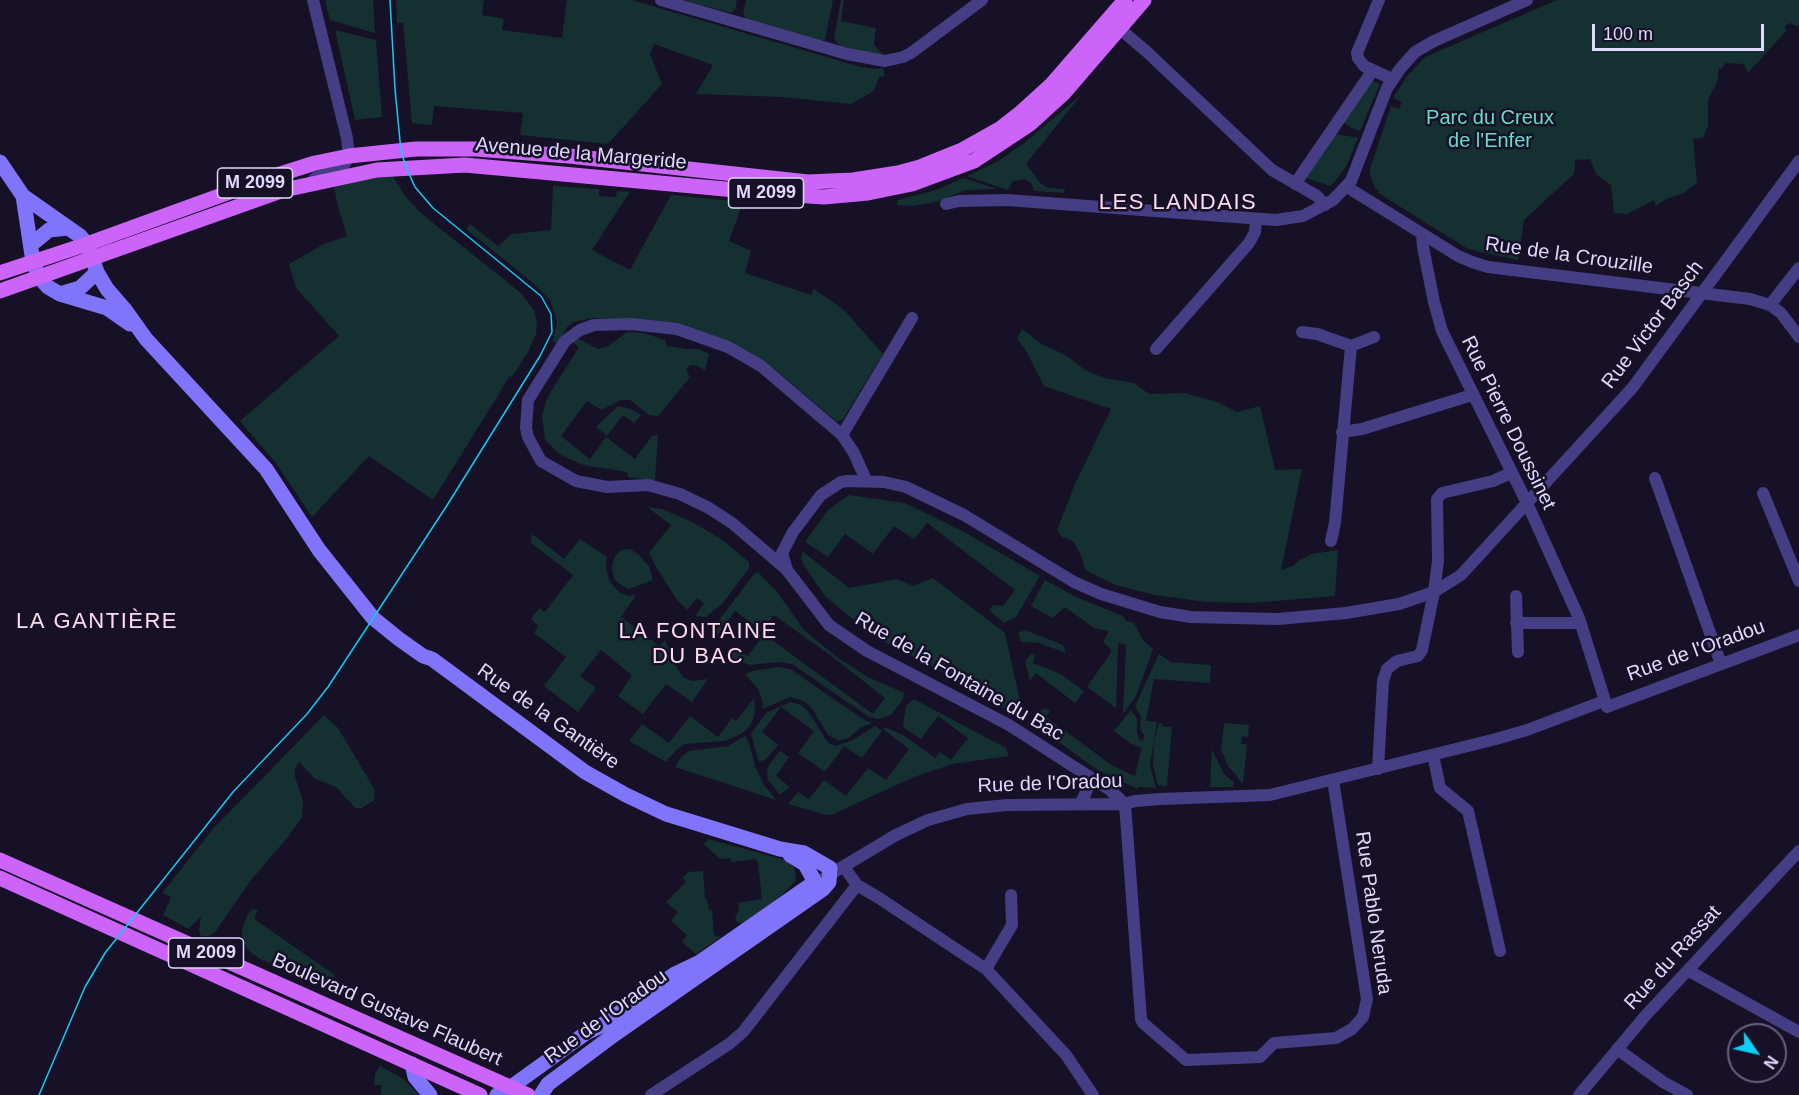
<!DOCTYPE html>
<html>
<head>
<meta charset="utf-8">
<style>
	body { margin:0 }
	#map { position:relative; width:1799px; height:1095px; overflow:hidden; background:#161127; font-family:Arial,sans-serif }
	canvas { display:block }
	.north { position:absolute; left:1727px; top:1023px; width:60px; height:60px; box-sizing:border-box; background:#161127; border:2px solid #66617d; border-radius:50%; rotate:124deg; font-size:16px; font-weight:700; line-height:24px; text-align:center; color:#dfd9fe }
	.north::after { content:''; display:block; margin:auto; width:21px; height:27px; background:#0dcff6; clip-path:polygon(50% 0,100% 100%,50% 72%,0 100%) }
	.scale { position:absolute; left:1592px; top:24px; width:172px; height:27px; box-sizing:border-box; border:3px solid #dfd9fe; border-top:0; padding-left:8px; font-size:18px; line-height:21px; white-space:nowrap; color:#dfd9fe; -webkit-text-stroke:4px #161127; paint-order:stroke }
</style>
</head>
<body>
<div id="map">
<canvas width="1799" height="1095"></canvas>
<div class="north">N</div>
<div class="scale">100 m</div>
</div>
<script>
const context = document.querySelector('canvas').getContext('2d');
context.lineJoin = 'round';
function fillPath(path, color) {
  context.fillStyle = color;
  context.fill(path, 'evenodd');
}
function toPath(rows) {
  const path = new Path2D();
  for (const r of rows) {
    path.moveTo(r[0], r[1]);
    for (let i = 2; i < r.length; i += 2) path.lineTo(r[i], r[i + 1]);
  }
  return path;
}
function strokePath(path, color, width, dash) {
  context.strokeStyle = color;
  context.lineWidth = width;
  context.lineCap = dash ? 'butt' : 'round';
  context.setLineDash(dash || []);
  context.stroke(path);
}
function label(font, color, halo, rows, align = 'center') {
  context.font = font + ' Arial,sans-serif';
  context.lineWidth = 5;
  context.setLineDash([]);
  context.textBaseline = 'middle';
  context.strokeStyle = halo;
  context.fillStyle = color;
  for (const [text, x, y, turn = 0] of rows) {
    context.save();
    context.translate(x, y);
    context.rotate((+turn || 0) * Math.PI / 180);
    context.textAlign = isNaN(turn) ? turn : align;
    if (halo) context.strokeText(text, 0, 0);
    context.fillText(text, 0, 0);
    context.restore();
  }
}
fillPath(toPath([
	[325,0,373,0,375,33,330,20],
	[396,0,484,0,482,15,504,19,502,30,562,38,567,0,632,0,861,67,875,69,883,68,885,76,879,77,874,91,851,104,782,97,696,94,713,65,654,44,650,54,662,84,608,144,520,135,523,113,434,106,432,125,412,123,403,23,397,23],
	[683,0,737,0,735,10,731,13],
	[746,0,833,0,825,40,819,41,746,20,743,13],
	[841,0,844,0,841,21,876,28,874,44,879,51,883,53,877,55,840,46,837,43,834,38],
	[1557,0,1799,0,1799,25,1796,26,1790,23,1785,26,1786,31,1748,73,1744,64,1726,63,1721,69,1719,68,1717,83,1708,99,1708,126,1703,138,1693,139,1697,183,1684,193,1666,199,1656,206,1654,200,1627,214,1614,213,1611,185,1596,174,1590,159,1575,160,1574,174,1524,220,1518,260,1468,249,1378,193,1379,190,1375,188,1370,174,1370,169,1391,106,1399,109,1402,102,1395,99,1394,96,1408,75,1425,57],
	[335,30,376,40,382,117,355,120],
	[1370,80,1380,84,1360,131,1352,128,1341,121],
	[1081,95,1026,164,1041,184,1049,188,1065,189,1064,193,1034,191,1031,183,1025,179,1013,181,1008,190,967,176,998,161,1023,144],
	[1332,133,1358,138,1346,167,1331,186,1302,177],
	[393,176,405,196,422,214,521,293,534,310,537,325,536,334,528,352,512,377,510,376,433,500,369,456,312,517,275,462,240,421,339,336,296,288,289,264,324,244,347,236,337,203,334,185,364,178],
	[963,178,997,189,965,190,940,201,913,206,897,205,898,200,939,189],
	[553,186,599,189,599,196,616,197,617,191,630,192,592,250,630,270,671,195,743,202,729,241,751,251,745,273,811,295,814,289,843,309,883,354,843,419,837,422,778,372,754,357,650,321,593,318,574,322,567,327,558,344,553,341,557,322,550,300,533,283,466,229,470,224,498,246,512,234,551,230],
	[1022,329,1040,343,1067,356,1085,370,1104,378,1134,383,1149,394,1184,393,1217,402,1237,412,1260,406,1275,470,1302,469,1281,570,1293,566,1300,560,1312,554,1338,550,1335,596,1252,603,1206,602,1155,595,1116,585,1085,570,1082,557,1073,541,1062,537,1057,530,1075,484,1111,409,1044,386,1025,349,1017,339],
	[627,332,644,333,665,340,667,346,688,349,699,349,709,354,705,370,695,365,690,365,686,370,690,377,658,416,649,415,630,400,621,400,601,410,587,401,561,436,590,459,606,437,635,459,652,436,658,435,655,481,628,477,627,472,583,465,561,455,545,440,542,415,547,398,579,347,571,341,575,337,598,349,608,346],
	[618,406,630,409,641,415,634,423,623,415,607,436,596,427],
	[849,495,905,503,966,533,1040,576,1016,617,1004,623,989,610,993,605,1003,606,1015,590,927,523,914,539,894,526,873,554,845,534,828,557,805,542,828,510],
	[647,507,662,509,692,522,721,539,749,562,749,568,723,603,706,617,695,616,704,603,697,598,687,610,677,600,655,565,649,553,671,525],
	[532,534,564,559,580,539,607,557,606,568,610,582,619,592,628,596,636,595,621,617,659,646,665,640,675,665,683,677,692,681,708,679,692,702,666,684,643,714,618,696,632,675,601,650,580,676,596,688,578,712,544,686,566,657,534,633,538,626,531,619,539,608,545,612,573,575,531,543],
	[630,549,638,554,649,566,653,580,629,589,621,585,614,579,612,568,614,558,621,550],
	[802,551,849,588,897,579,913,586,933,578,1005,633,1022,710,1018,717,956,679,873,636,825,596,803,564,801,558],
	[758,572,777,592,804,630,838,658,868,677,904,693,903,699,891,715,878,719,869,717,792,664,778,662,750,665,728,657,733,651,748,656,764,634,873,714,885,698,834,658,774,615,762,631,735,611,716,637,714,627,754,574],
	[1045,580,1076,597,1123,616,1126,621,1134,623,1142,639,1153,649,1136,696,1123,714,1126,645,1118,643,1116,708,1087,687,1112,651,1103,642,1109,631,1094,628,1065,607,1053,618,1031,606],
	[1025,630,1063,645,1066,653,1039,643,1021,642,1018,633],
	[1031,654,1035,655,1033,663,1061,674,1084,691,1075,703,1036,673,1030,681,1025,661],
	[1159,654,1171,662,1211,665,1210,683,1154,679,1146,721,1157,722,1150,765,1156,788,1138,787,1138,789,1099,771,1039,728,1036,714,1045,708,1050,711,1046,717,1113,766,1135,776,1142,746,1141,748,1130,743,1114,731,1131,710,1137,719,1137,733,1139,739,1143,741,1144,735,1140,728,1141,717,1135,706],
	[778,667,790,669,866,721,873,723,861,727,850,737,839,741,828,735,811,707,803,701,790,697,762,709,763,703,758,689,745,674,753,671],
	[754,698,755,714,750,726,741,734,725,741,685,744,677,749,666,762,629,741,642,724,669,743,690,716,718,737,732,718,736,721],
	[914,699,1006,748,1009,756,953,764,914,777,831,815,823,814,788,804,798,792,809,799,824,780,846,796,868,768,886,780,909,749,883,729,885,727,905,736,935,758,940,752,951,760,968,738,938,716,921,739,905,729,903,724,906,706],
	[790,702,801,705,808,711,828,743,836,746,853,740,875,726,882,731,862,758,844,746,825,772,798,753,814,731,781,707,762,732,778,745,766,759,759,762,751,734,766,713],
	[324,715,338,728,375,790,374,800,362,808,355,808,336,787,315,779,299,762,295,768,295,777,303,801,302,817,288,837,251,880,215,932,209,936,201,936,199,931,201,916,188,929,163,915,171,897,162,893,213,829],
	[1159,723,1162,723,1162,726,1172,727,1167,786,1158,785,1153,765,1154,741],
	[1224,723,1249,725,1248,737,1242,736,1241,744,1247,744,1243,784,1228,766,1221,750],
	[745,736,749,742,755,766,763,783,776,800,675,767,681,757,689,751,728,746],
	[1212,749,1224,774,1234,782,1233,787,1210,787],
	[780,751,789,757,776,776,790,787,780,795,768,780,767,771,769,765],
	[708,839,785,860,794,867,796,876,795,881,779,898,742,924,737,922,735,918,739,910,738,903,762,899,758,863,756,859,731,862,731,858,720,859,704,844],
	[703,871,705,899,707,899,709,910,712,910,714,935,721,937,696,954,682,942,687,935,671,921,678,912,666,902,686,882,683,878,688,872],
	[253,909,258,910,254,919,335,975,333,978,340,994,260,959,249,951,243,942,242,929,248,914],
	[380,1066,402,1078,419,1095,381,1095,381,1085,374,1085,375,1074]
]), '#143031');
strokePath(toPath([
	[313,0,347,138,349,156,344,165,315,178],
	[661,0,847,54,885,61,903,57,911,53,982,0],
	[1379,0,1357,53,1358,58,1364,66,1392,79],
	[1113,23,1147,52,1272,170,1317,196,1325,205],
	[1295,184,1373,70],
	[1347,187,1458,256,1472,262,1488,267,1750,299,1770,305,1781,313,1799,337],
	[946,204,959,201,1007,200,1276,220,1303,216,1333,200,1351,181,1387,88,1400,69,1415,52,1434,41,1527,0],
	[1422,234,1423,247,1434,302,1442,331,1527,503,1579,618,1607,707,1799,635],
	[1770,305,1799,268],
	[1302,332,1317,334,1351,346,1335,523,1331,541],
	[1351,346,1374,337],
	[1156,349,1249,243,1255,232,1256,219],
	[1342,432,1362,429,1472,395],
	[842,435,912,318],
	[1655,478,1721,664],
	[1763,493,1799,581],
	[786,569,732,523,709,508,680,494,648,485,607,487,576,481,541,461,528,437,526,428,528,400,565,341,580,330,594,325,631,324,677,329,728,347,761,366,842,435,854,453,866,480],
	[1516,596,1518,652],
	[1516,623,1580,623],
	[1433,755,1440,788,1468,811,1500,951],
	[1378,769,1383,681,1387,669,1397,661,1418,656,1422,650,1434,592,1438,561,1437,499,1442,493,1493,481,1511,473],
	[1081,803,1089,785,1088,776],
	[1125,804,1110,790,1009,725,867,651,829,625,787,570,782,553,793,532,821,495,841,482,848,481,884,482,906,487,964,515,1074,582,1101,594,1160,612,1191,617,1278,619,1346,613,1399,604,1434,592,1461,575,1614,408,1633,387,1799,161],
	[1125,804,1141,1019,1143,1023,1186,1060,1260,1057,1274,1043,1336,1038,1352,1029,1363,1017,1367,999,1333,780],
	[844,867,857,885,879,898,986,969,1066,1055,1093,1095],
	[824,878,896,835,928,820,967,809,1007,805,1125,804,1135,801,1160,799,1270,795,1496,739,1527,730,1604,701],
	[986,969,1012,925,1011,895],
	[1689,971,1799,1032],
	[1617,1049,1663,1082,1687,1095],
	[651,1095,729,1044,743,1032,857,885],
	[1579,1095,1646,1015,1799,851]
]), '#453e84', 12);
strokePath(toPath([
	[0,162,23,196,80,236,87,244,97,272,107,289,126,311,146,339,266,469,319,550,373,618,399,639,423,656,432,659,585,772,626,795,666,814,689,821,780,849,804,853,830,868,829,882,823,889,615,1034,548,1084,541,1095],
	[23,196,33,262,39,277,48,287,60,294,107,308,130,324],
	[32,244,49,230,68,228],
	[60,294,80,288,97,272],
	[412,1064,415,1077,430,1095],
	[497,1095,511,1087,586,1033,599,1027,675,974,700,962,815,882,805,864,790,855]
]), '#8074fa', 15);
strokePath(toPath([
	[0,273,87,244,274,176,315,163,349,156,416,149,476,149,569,156,808,182,853,180,898,173,920,167,962,150,1001,128,1019,114,1052,84,1125,0],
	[0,291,284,190,377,170,465,165,779,194,824,197,868,193,912,184,974,161,1030,124,1063,94,1144,0],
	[0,860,528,1095],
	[0,878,480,1095]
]), '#cc64f9', 15);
strokePath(toPath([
	[39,1095,85,987,105,953,233,792,307,714,328,687,446,507,540,356,552,332,551,314,541,296,433,208,415,187,406,167,401,151,395,89,390,0]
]), '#0dcff6', 1.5);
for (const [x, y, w] of [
	[255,183,75],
	[766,193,75],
	[206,953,75]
]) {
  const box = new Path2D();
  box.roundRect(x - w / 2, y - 15, w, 30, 4.5);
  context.fillStyle = '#161127';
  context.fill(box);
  strokePath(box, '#dfd9fe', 1.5);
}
label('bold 18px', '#dfd9fe', null, [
	["M 2099",255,183],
	["M 2099",766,193],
	["M 2009",206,953]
]);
label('20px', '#66dcc6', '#161127', [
	["Parc du Creux",1490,118],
	["de l'Enfer",1490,141]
]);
label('20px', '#dfd9fe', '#161127', [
	["Avenue de la Margeride",581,154,5],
	["Rue de la Crouzille",1569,256,8],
	["Rue Victor Basch",1653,325,-53],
	["Rue Pierre Doussinet",1508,423,64],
	["Rue de l'Oradou",1696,651,-20],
	["Rue de la Fontaine du Bac",959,677,30],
	["Rue de la Gantière",548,717,35],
	["Rue de l'Oradou",1050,784,-2],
	["Rue Pablo Neruda",1373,913,82],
	["Rue du Rassat",1673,958,-48],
	["Boulevard Gustave Flaubert",387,1010,24],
	["Rue de l'Oradou",606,1017,-36]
]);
context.letterSpacing = '1.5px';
label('22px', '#fedbef', '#161127', [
	["LES LANDAIS",1178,203],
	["LA GANTIÈRE",97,622],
	["LA FONTAINE",698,632],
	["DU BAC",698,657]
]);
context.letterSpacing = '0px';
</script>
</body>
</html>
